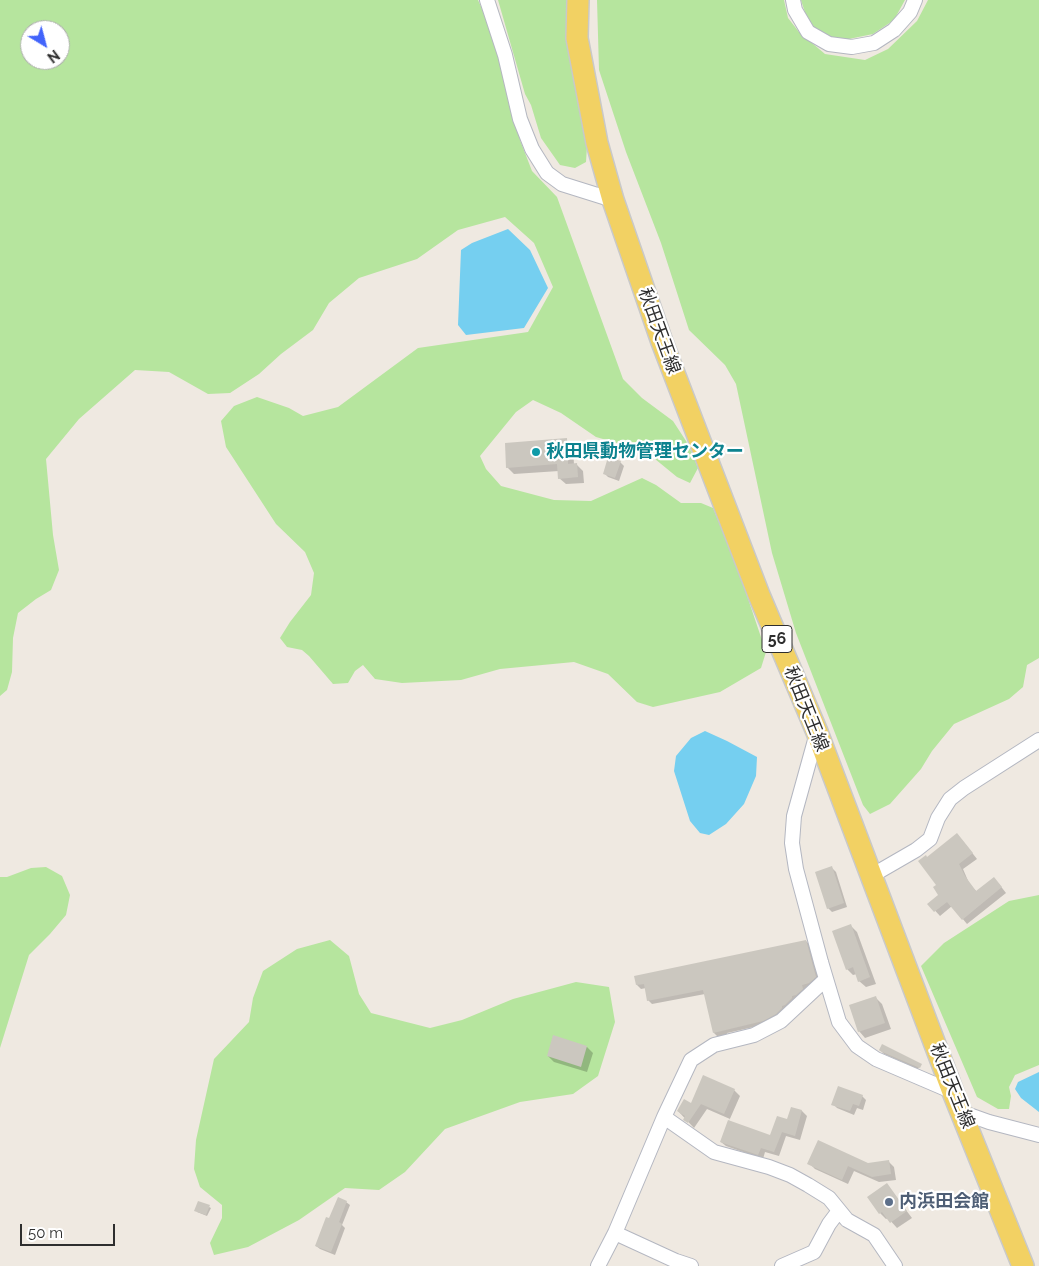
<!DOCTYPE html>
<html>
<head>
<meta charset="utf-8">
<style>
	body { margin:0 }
	#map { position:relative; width:1039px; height:1266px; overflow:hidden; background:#efe9e1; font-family:Raleway,sans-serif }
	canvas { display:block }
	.north { position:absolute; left:20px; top:20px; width:50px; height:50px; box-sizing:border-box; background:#fff; border:1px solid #ababab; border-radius:50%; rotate:143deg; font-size:14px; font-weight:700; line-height:20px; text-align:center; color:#2e2e2e }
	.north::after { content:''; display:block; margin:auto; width:18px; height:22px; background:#4264fb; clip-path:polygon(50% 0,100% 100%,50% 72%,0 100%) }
	.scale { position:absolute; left:20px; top:1224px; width:95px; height:22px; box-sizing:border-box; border:2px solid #2e2e2e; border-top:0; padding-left:6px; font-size:15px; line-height:18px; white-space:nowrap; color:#2e2e2e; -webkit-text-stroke:4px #fff; paint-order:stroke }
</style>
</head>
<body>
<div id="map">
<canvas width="1039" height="1266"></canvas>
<div class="north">N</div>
<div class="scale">50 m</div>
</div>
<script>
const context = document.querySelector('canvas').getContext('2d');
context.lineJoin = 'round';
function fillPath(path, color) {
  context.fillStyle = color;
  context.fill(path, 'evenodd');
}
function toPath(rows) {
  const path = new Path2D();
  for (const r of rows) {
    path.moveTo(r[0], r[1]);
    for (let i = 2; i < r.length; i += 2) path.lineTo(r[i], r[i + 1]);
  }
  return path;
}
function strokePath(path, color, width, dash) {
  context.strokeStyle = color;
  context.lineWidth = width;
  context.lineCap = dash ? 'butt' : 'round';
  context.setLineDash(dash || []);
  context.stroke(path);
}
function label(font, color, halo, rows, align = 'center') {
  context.font = font + ' Raleway,"Noto Sans JP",sans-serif';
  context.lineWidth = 4.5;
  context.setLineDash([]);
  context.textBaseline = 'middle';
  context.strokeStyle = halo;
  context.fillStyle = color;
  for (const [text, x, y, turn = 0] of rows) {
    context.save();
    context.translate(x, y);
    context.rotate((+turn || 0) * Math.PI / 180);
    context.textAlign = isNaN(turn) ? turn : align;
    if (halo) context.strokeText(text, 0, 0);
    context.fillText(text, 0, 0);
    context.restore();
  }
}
fillPath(toPath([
	[0,0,478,0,483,11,502,68,520,140,532,171,557,197,623,379,642,398,673,421,688,444,698,468,690,483,677,477,655,459,624,445,596,437,561,413,533,400,516,412,480,456,486,469,501,486,554,500,591,501,642,478,656,485,681,503,701,503,713,508,737,566,766,652,761,668,720,692,653,707,637,702,608,674,574,662,500,669,461,680,402,683,375,679,363,665,355,671,348,683,333,684,309,656,302,650,287,647,280,638,290,622,311,595,314,573,305,552,276,524,226,447,221,421,234,406,257,397,289,408,303,416,338,407,418,348,528,332,553,287,534,243,505,217,458,230,417,259,359,278,329,303,313,330,281,354,259,374,230,393,208,394,169,372,135,370,79,419,46,459,53,535,59,570,51,590,36,599,18,613,13,638,12,672,7,690,0,696],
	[30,30,60,30,60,60,30,60],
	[498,0,569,0,568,18,579,105,587,146,586,162,575,168,560,165,541,138,531,105,525,94],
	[597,0,784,0,788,18,799,32,825,54,865,60,888,49,917,21,928,0,1039,0,1039,658,1027,665,1023,687,1009,699,954,724,932,751,921,769,890,804,870,814,863,805,796,633,772,553,736,384,725,365,689,330,661,243,626,152,599,70],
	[801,0,905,0,894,20,873,34,844,40,828,36,809,25],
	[46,867,62,876,70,895,66,915,50,934,29,955,0,1048,0,877,7,877,31,868],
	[1039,895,1039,1065,1015,1075,1009,1087,1011,1096,1009,1109,998,1109,977,1097,921,966,944,943,1009,901],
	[330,940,349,956,359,994,371,1013,430,1028,462,1020,513,999,576,982,609,987,615,1022,598,1076,573,1094,520,1102,445,1129,405,1172,379,1190,345,1188,299,1220,248,1247,214,1255,210,1243,222,1218,222,1205,200,1187,194,1169,196,1140,214,1059,249,1022,253,998,263,971,297,949]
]), '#b6e59e');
fillPath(toPath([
	[508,229,530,250,548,288,524,328,466,335,458,325,461,250,472,243],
	[705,731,727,741,757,757,756,776,744,804,726,824,709,835,700,833,690,821,674,771,676,756,691,738],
	[1039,1072,1039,1112,1021,1098,1015,1089,1018,1082]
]), '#75cff0');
fillPath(toPath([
	[566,440,573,446,574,465,577,465,583,471,584,483,566,484,559,478,559,471,514,474,507,467],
	[620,462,624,466,619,481,608,477,604,473],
	[962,840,977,859,963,869,969,883,977,892,999,884,1006,893,967,924,952,906,940,916,929,904,940,895,927,858],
	[832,868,836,872,847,907,832,912,828,908],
	[850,925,857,932,876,984,866,987,859,981,857,974,853,975,847,969],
	[806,941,810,945,819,981,813,987,805,988,806,993,767,1024,727,1033,727,1034,718,1037,714,1033,705,994,652,1004,648,1000,646,988,641,989,637,985,636,977],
	[876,998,882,1004,891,1029,865,1038,859,1031],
	[587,1047,593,1053,587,1072,554,1062,548,1056],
	[880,1050,920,1065,918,1069,884,1054],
	[734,1090,740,1096,729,1121,770,1136,788,1121,792,1108,802,1111,807,1116,800,1140,786,1136,779,1156,765,1152,763,1159,726,1146,721,1142,730,1119,707,1109,694,1128,678,1111],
	[862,1096,866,1100,863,1110,857,1108,854,1115,837,1108,833,1104],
	[888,1161,894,1167,896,1180,879,1182,854,1171,848,1184,815,1169,809,1163,868,1164],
	[887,1185,912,1218,897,1228,888,1218,886,1219,880,1213],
	[346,1202,350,1205,342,1225,345,1228,335,1255,320,1249,316,1246,329,1220],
	[209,1207,211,1208,207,1216,197,1212]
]), '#0003');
fillPath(toPath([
	[567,438,568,464,577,463,578,477,558,479,557,464,506,468,505,443],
	[608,457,621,461,615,478,603,474],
	[957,833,973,853,959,864,965,876,976,891,994,877,1002,887,962,920,947,902,934,912,927,904,938,895,933,887,936,885,918,861,926,855,927,857],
	[832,866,844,903,827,909,815,872],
	[851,924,870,977,858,982,853,967,846,970,832,931],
	[806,940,816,977,809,983,802,985,803,989,796,995,792,996,792,998,785,1005,782,1006,782,1008,776,1014,763,1021,713,1033,703,990,647,1001,644,984,636,985,634,976],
	[876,996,885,1023,858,1032,849,1005],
	[553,1035,587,1046,581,1067,547,1056],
	[882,1044,922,1064,920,1068,880,1051,879,1050],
	[703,1075,735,1089,724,1114,701,1104,688,1123,683,1120,685,1116,677,1111,684,1099,691,1103],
	[838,1086,863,1095,859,1106,853,1104,850,1111,831,1105],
	[791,1107,802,1110,795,1136,782,1132,774,1152,761,1148,758,1155,720,1142,728,1120,770,1135,777,1116,787,1119],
	[818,1140,868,1163,889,1160,891,1174,872,1177,848,1166,842,1180,807,1164],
	[887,1183,907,1211,890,1223,882,1212,879,1214,867,1197],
	[338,1197,347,1201,339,1222,342,1224,331,1252,315,1246,326,1217,329,1218],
	[198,1201,210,1205,206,1215,194,1211]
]), '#cbc7bf');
const minor = toPath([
	[487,0,505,55,520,119,532,149,547,173,562,184,613,200],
	[793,0,795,10,808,32,829,44,852,47,874,43,894,30,910,12,915,0],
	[817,733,794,816,792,843,796,869,821,962,839,1022,857,1046,876,1059,953,1092],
	[871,876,916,850,930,839,938,818,950,799,964,788,1039,740],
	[961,1112,989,1122,1039,1135],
	[664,1117,714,1152,769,1167,790,1175,808,1185,829,1198,847,1220,874,1235,895,1266],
	[615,1233,676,1261,691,1266],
	[598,1266,615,1233,664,1117,691,1060,714,1045,754,1035,781,1021,826,979],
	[782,1266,814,1252,829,1224,838,1212]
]);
const primary = toPath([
	[578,0,577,38,597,143,613,200,662,342,759,595,817,732,953,1092,1023,1266]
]);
strokePath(minor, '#b4b7c1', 16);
strokePath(primary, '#c9c9c9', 24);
strokePath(minor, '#fff', 14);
strokePath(primary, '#f2d163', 21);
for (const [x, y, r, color] of [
	[536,452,5,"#0f9aa8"],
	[889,1202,5,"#5c6f8a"]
]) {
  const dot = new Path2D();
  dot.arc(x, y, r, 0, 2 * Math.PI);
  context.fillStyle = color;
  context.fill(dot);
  strokePath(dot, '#fff', 2);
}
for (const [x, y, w] of [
	[777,639,30]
]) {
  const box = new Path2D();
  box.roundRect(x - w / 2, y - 13.5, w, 27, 4);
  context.fillStyle = '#fff';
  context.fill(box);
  strokePath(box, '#2e2e2e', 1);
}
label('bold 16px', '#2e2e2e', null, [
	["56",777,639]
]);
label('18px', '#2e2e2e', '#fff', [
	["秋田天王線",659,331,70],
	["秋田天王線",806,709,68],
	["秋田天王線",952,1086,68]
]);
label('bold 18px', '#0d838f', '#fff', [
	["秋田県動物管理センター",546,452]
], 'left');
label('bold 18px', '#4e5e75', '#fff', [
	["内浜田会館",899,1202]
], 'left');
</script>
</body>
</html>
